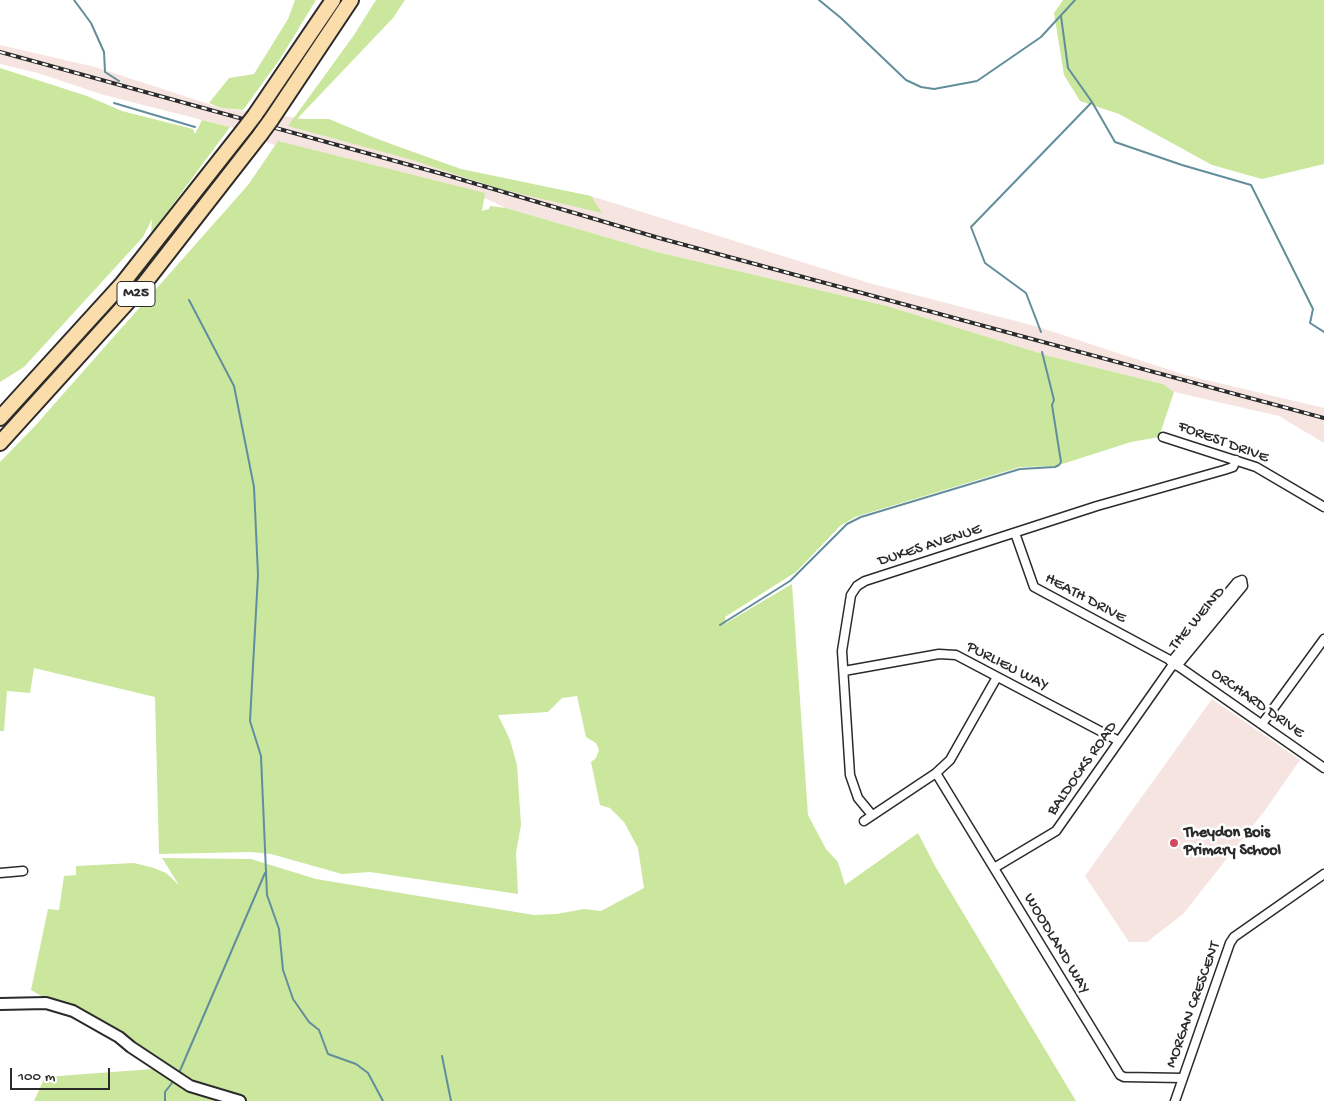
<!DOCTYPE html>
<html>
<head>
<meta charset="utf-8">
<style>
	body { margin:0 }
	#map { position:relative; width:1324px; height:1101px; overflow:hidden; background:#fff; font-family:"Gochi Hand",sans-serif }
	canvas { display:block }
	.scale { position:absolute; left:10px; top:1068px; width:100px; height:22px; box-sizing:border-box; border:2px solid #2b2b2b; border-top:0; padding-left:6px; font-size:15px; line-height:18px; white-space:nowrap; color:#2b2b2b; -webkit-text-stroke:4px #fff; paint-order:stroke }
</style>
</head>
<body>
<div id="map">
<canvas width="1324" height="1101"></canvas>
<div class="scale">100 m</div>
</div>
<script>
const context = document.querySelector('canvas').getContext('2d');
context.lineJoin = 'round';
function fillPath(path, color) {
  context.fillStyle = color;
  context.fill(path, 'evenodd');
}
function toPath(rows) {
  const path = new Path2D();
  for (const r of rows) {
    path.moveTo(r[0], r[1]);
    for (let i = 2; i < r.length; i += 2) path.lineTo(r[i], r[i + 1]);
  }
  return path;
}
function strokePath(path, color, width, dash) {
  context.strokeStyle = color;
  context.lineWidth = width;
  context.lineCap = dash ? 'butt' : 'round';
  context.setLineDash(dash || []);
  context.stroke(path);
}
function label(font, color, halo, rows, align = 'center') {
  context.font = font + ' "Gochi Hand",sans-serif';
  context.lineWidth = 5;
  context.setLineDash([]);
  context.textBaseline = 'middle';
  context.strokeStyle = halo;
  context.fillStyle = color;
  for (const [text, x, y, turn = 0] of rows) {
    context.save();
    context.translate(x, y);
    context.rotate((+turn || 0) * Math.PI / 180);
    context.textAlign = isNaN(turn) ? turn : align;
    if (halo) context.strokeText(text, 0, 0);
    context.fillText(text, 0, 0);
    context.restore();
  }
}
fillPath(toPath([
	[0,45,95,67,221,108,329,122,355,130,487,181,591,196,869,283,1035,326,1185,375,1324,408,1324,443,1279,416,1174,392,1163,384,1049,356,887,306,657,252,506,208,487,199,462,196,302,156,230,127,104,95,38,73,0,64],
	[1212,699,1300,760,1266,809,1183,914,1147,942,1129,942,1085,876]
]), '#f5e4df');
fillPath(toPath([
	[295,0,316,0,280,59,243,110,221,108,209,103,229,78,254,74,288,19],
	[376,0,405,0,393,18,297,119,329,119,377,139,461,169,591,196,602,213,500,189,409,159,288,126,354,35],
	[1063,0,1324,0,1324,164,1262,179,1212,165,1119,114,1080,101,1064,75,1054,13],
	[0,68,87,96,122,111,193,129,195,134,202,120,230,127,151,234,152,219,143,237,24,367,0,382],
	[278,141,485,193,482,211,489,209,490,206,506,208,657,252,887,306,1049,356,1163,384,1174,392,1159,437,1131,442,1056,466,1020,467,855,517,840,526,796,572,725,617,726,623,792,584,808,815,826,849,838,862,845,885,918,833,935,866,1076,1101,34,1101,45,1077,166,1068,31,990,48,909,59,910,64,876,76,875,76,866,134,863,154,868,166,873,179,885,162,858,251,859,316,879,534,915,556,914,584,909,601,911,644,888,638,848,624,822,610,808,600,805,591,762,596,758,599,750,596,743,586,737,577,696,562,698,548,712,498,715,510,740,517,765,521,825,516,853,518,894,370,872,342,874,271,854,251,852,159,854,155,697,34,668,30,693,7,691,4,731,0,731,0,462,34,427,248,185]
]), '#cbe79e');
strokePath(toPath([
	[74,0,91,23,104,52,105,72,119,81],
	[819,0,841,18,906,80,921,87,934,89,977,81,1041,37,1075,0],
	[1061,16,1068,68,1092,102,1115,142,1182,165,1251,185,1313,309,1310,323,1324,332],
	[114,103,195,127],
	[189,300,234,386,254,487,258,575,250,721,261,756,267,895,279,929,283,970,293,999,309,1022,319,1030,328,1054,356,1064,368,1073,383,1101],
	[1041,332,1026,293,985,263,971,227,1092,102],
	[720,625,790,581,847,524,861,517,1020,469,1055,467,1059,465,1061,462,1052,405,1054,400,1042,352],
	[442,1056,451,1101],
	[179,1073,265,873],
	[165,1101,165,1092,175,1079]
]), '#628e9c', 2);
const street = toPath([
	[1163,437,1256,467,1324,507],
	[1015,533,1034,587,1168,659,1324,768],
	[1171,662,1237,582,1242,580,1243,586,1177,666],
	[844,671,939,654,956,655,1119,741],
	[1262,724,1324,639],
	[936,773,1120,1075,1124,1077,1183,1078],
	[872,815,858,798,850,775,842,651,851,595,857,586,865,581,1097,506,1224,470,1233,467,1236,460],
	[864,821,936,773,950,760,997,677],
	[994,868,1056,831,1174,663],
	[0,873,23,871],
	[1175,1101,1230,943,1234,937,1324,874]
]);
const secondary = toPath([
	[0,1004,46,1003,73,1011,119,1037,131,1047,190,1086,240,1101]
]);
const highway = toPath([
	[255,115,333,0],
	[271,120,351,0],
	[0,418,122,284,245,128],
	[0,443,144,284,260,135]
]);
strokePath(street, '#2b2b2b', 11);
strokePath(secondary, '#2b2b2b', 14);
strokePath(highway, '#2b2b2b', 18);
strokePath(street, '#fff', 8);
strokePath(secondary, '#fff', 10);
strokePath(highway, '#fbddab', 14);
const rail = toPath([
	[0,52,446,175,659,238,1324,418]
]);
strokePath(rail, '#2b2b2b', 4);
strokePath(rail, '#fff', 2, [5.5]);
const highwayBridge = toPath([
	[245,128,255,115],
	[260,135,271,120]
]);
strokePath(highwayBridge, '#2b2b2b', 18, []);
strokePath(highwayBridge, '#fbddab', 14);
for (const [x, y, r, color] of [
	[1174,843,5,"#d1495b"]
]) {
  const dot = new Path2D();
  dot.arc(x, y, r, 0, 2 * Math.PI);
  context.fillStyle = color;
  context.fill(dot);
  strokePath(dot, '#fff', 2);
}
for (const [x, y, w] of [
	[136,294,38]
]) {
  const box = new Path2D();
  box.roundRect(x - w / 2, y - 12.5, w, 25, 4);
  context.fillStyle = '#fff';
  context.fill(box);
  strokePath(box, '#2b2b2b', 1);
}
label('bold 15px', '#2b2b2b', null, [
	["M25",136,294]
]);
label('16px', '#2b2b2b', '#fff', [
	["FOREST DRIVE",1223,443,20],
	["DUKES AVENUE",930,546,-18],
	["HEATH DRIVE",1085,599,28],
	["THE WEIND",1198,619,-50],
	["PURLIEU WAY",1007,667,27],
	["ORCHARD DRIVE",1257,704,35],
	["BALDOCKS ROAD",1083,769,-55],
	["WOODLAND WAY",1056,944,59],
	["MORGAN CRESCENT",1194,1005,-70]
]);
label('bold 16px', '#2b2b2b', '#fff', [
	["Theydon Bois",1184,834],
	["Primary School",1184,852]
], 'left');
</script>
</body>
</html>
